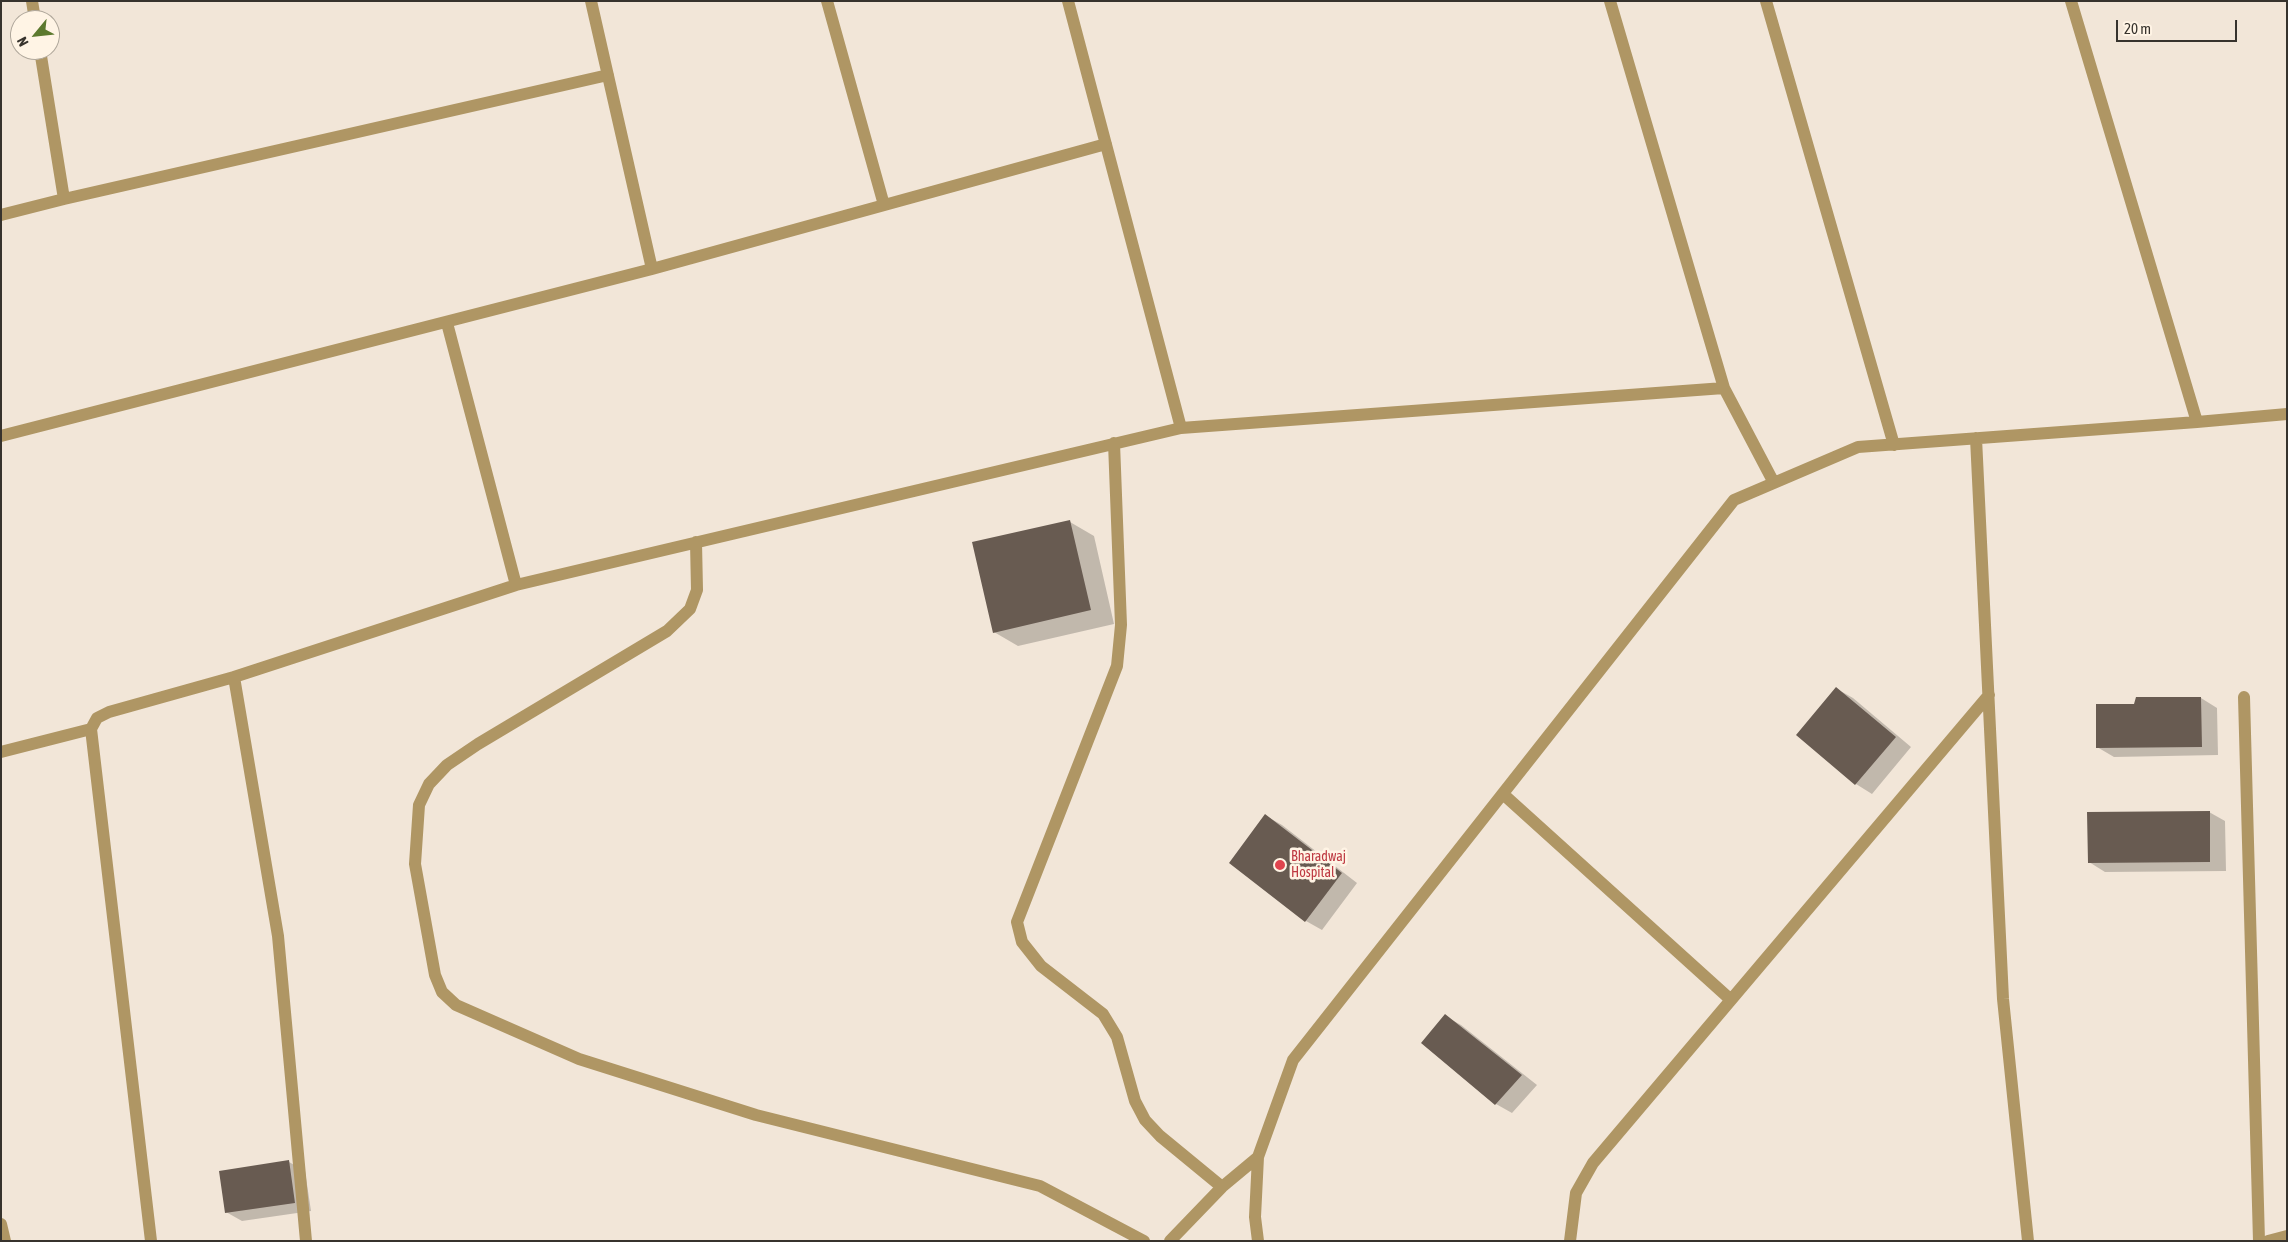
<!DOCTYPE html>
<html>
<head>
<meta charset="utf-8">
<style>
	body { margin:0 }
	#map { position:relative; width:2288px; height:1242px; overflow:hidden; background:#f2e6d8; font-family:"Asap Condensed",sans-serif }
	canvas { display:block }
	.frame { position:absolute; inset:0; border:2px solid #37332d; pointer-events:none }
	.north { position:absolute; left:10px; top:10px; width:50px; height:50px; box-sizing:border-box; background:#fff4e5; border:1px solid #afa79b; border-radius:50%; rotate:242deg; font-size:14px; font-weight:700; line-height:20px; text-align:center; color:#37332d }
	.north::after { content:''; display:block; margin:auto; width:18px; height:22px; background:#5c792e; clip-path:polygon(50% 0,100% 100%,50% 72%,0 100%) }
	.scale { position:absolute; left:2116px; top:20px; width:121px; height:22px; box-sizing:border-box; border:2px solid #37332d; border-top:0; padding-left:6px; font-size:15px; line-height:18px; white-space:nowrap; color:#37332d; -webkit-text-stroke:4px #fff4e5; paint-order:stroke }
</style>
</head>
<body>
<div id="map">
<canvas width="2288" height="1242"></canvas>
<div class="frame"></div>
<div class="north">N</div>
<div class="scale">20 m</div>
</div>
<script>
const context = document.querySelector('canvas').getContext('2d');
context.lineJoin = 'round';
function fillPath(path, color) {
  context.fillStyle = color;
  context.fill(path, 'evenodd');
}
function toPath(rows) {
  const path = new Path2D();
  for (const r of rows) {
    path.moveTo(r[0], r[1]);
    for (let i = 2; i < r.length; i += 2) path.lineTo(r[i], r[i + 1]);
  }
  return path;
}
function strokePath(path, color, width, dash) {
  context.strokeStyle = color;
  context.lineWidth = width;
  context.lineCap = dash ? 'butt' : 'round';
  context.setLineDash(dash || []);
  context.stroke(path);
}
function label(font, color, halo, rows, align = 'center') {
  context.font = font + ' "Asap Condensed",sans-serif';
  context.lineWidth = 5;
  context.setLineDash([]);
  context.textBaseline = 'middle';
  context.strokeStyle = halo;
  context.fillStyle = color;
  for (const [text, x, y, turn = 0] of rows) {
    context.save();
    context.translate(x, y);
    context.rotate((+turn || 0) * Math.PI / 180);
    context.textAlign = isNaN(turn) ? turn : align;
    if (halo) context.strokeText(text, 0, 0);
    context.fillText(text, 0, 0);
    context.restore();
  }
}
fillPath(toPath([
	[1070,522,1094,536,1114,624,1018,646,994,632],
	[1837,689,1853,698,1911,747,1872,794,1856,784,1797,735],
	[2201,698,2217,708,2218,755,2114,757,2097,747],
	[2209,812,2225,821,2226,871,2105,872,2089,862],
	[1266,816,1282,825,1357,883,1322,930,1306,921],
	[1445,1016,1461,1025,1537,1085,1512,1113,1496,1104],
	[289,1162,305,1171,311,1211,242,1221,226,1212]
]), '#0003');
fillPath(toPath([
	[1070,520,1091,610,993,633,972,542],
	[1836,687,1896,737,1855,785,1796,735],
	[2136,697,2201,697,2202,747,2096,748,2096,704,2134,704],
	[2210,811,2210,862,2088,863,2087,812],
	[1265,814,1342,873,1305,922,1229,863],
	[1445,1014,1522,1075,1495,1105,1421,1043],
	[289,1160,295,1203,225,1213,219,1171]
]), '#685b51');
strokePath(toPath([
	[32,1,35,20],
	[591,1,652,269],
	[827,1,884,205],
	[1068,1,1181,428],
	[1766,1,1894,445],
	[2071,1,2197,422],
	[64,199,608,75],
	[1,215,64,199,40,50],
	[447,323,516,585],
	[1724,388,1774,483],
	[1,436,652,269,1106,144],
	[1976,438,2003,999,2028,1241],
	[1114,443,1121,625,1117,666,1017,922,1022,942,1041,966,1103,1014,1117,1037,1135,1101,1145,1120,1160,1136,1222,1187],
	[696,542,697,590,690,609,667,631,478,744,447,765,429,784,419,805,415,864,435,975,442,992,456,1005,579,1059,756,1115,1040,1186,1144,1241],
	[234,677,516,585,1181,428,1724,388,1610,1],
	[2244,697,2259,1241],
	[1,752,91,729],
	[1503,794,1731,1000],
	[1,1224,5,1241],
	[151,1241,91,729,97,718,109,712,234,677,278,936,306,1241],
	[1170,1241,1222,1187,1258,1157],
	[1258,1241,1255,1217,1258,1157,1293,1060,1734,500,1858,447,2197,422,2287,414],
	[1570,1241,1576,1193,1593,1163,1989,695],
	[2268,1241,2287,1236]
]), '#af9664', 12);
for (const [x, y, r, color] of [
	[1280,865,6,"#e0444e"]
]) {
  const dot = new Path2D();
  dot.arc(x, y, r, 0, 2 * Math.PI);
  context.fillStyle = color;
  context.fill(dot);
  strokePath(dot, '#fff4e5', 2);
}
label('14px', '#be3a42', '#fff4e5', [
	["Bharadwaj",1291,857],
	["Hospital",1291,873]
], 'left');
</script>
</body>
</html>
